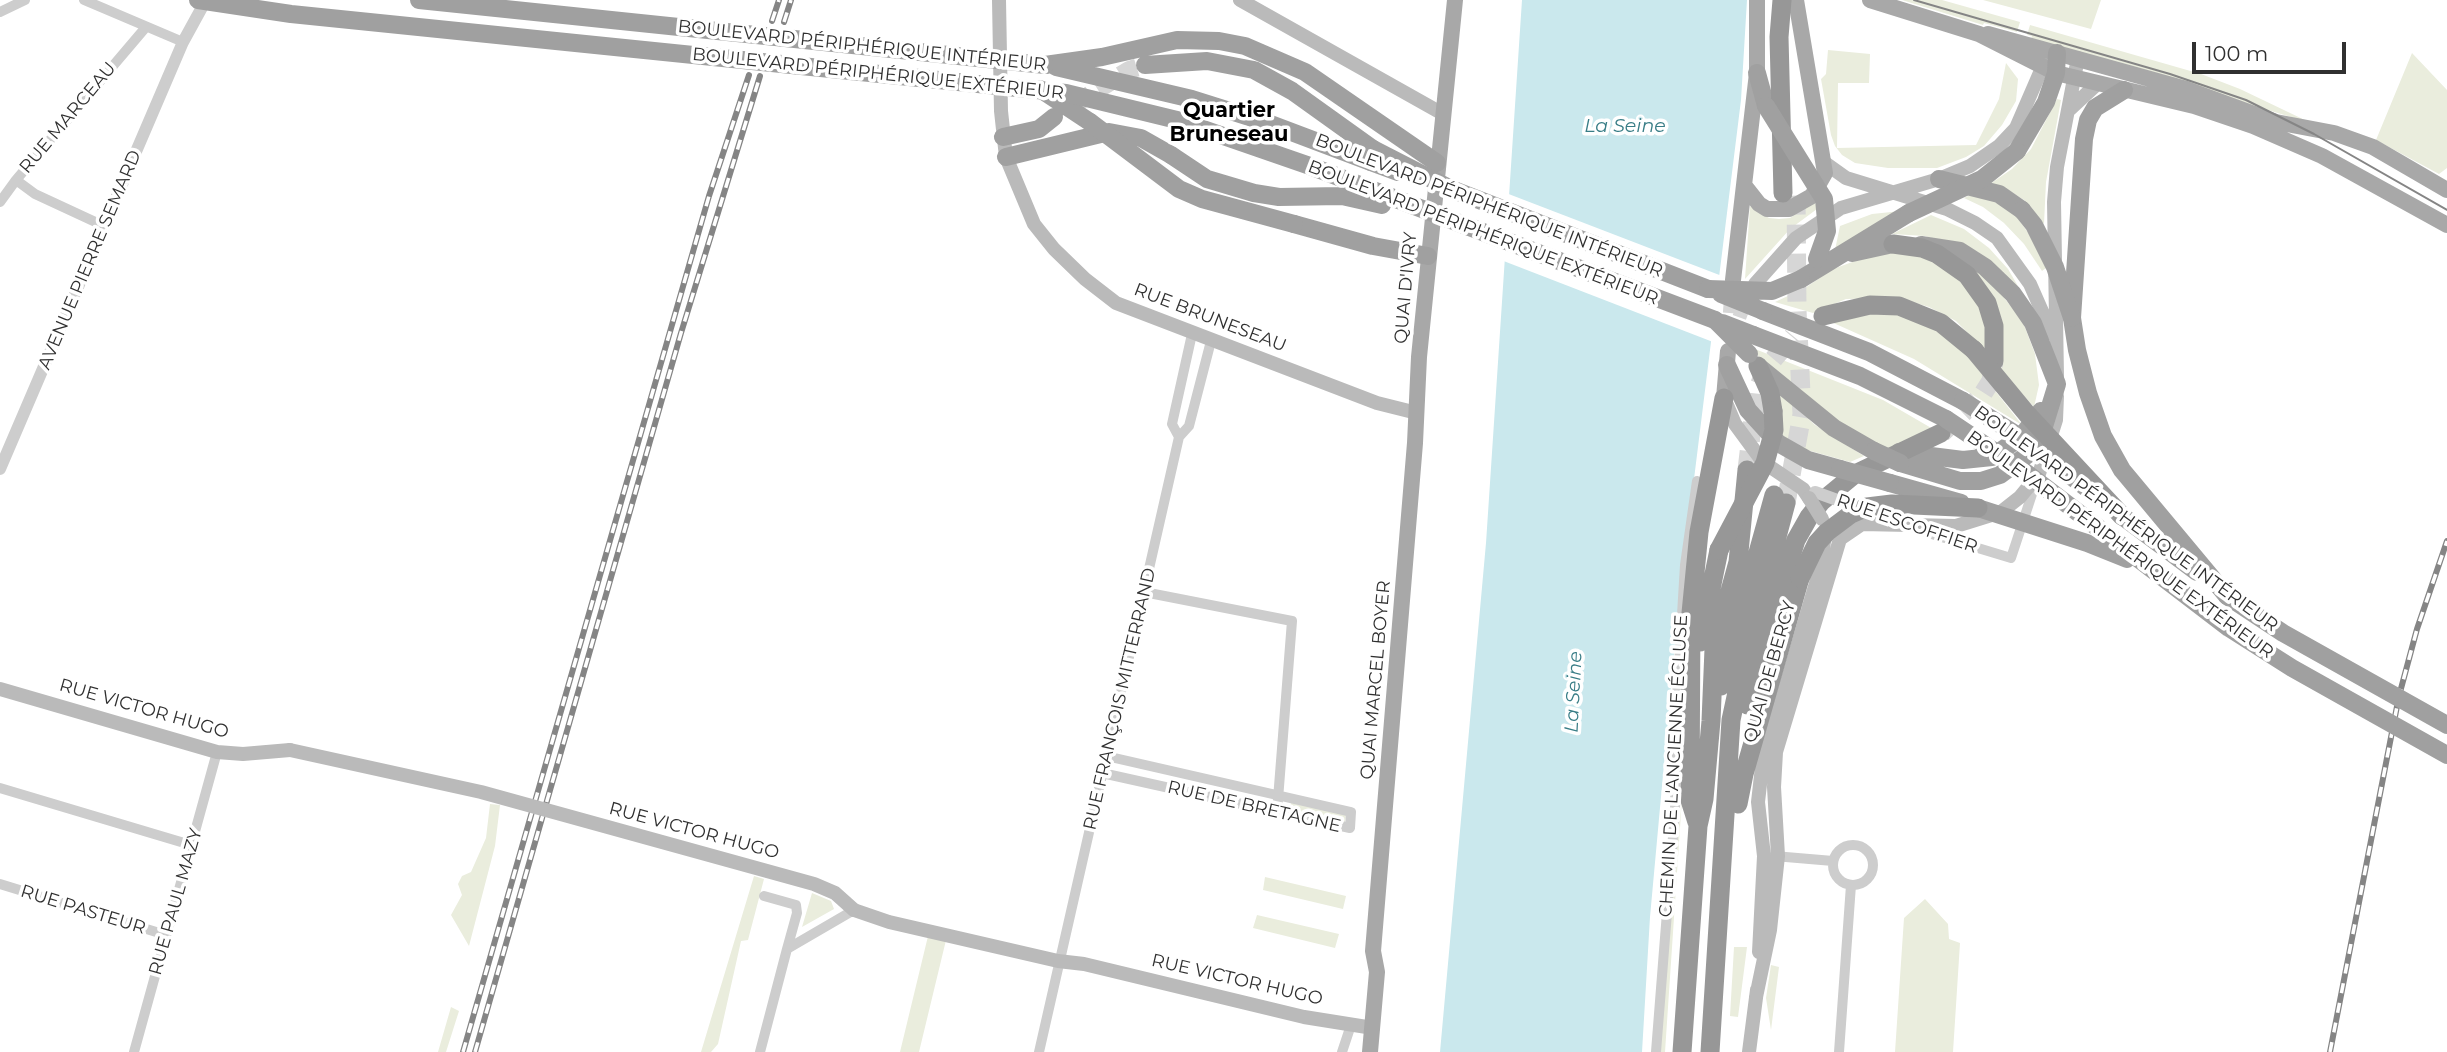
<!DOCTYPE html>
<html>
<head>
<meta charset="utf-8">
<style>
	body { margin:0 }
	#map { position:relative; width:2447px; height:1052px; overflow:hidden; background:#fff; font-family:Montserrat,sans-serif }
	canvas { display:block }
	.scale { position:absolute; left:2192px; top:42px; width:154px; height:32px; box-sizing:border-box; border:4px solid #303030; border-top:0; padding-left:9px; font-size:21px; line-height:24px; white-space:nowrap; color:#303030; -webkit-text-stroke:5px #fff; paint-order:stroke }
</style>
</head>
<body>
<div id="map">
<canvas width="2447" height="1052"></canvas>
<div class="scale">100 m</div>
</div>
<script>
const context = document.querySelector('canvas').getContext('2d');
context.lineJoin = 'round';
function fillPath(path, color) {
  context.fillStyle = color;
  context.fill(path, 'evenodd');
}
function toPath(rows) {
  const path = new Path2D();
  for (const r of rows) {
    if (r.length === 3) {
      path.moveTo(r[0] + r[2], r[1]);
      path.arc(r[0], r[1], r[2], 0, 2 * Math.PI);
      continue;
    }
    path.moveTo(r[0], r[1]);
    for (let i = 2; i < r.length; i += 2) path.lineTo(r[i], r[i + 1]);
  }
  return path;
}
function strokePath(path, color, width, dash) {
  context.strokeStyle = color;
  context.lineWidth = width;
  context.lineCap = dash ? 'butt' : 'round';
  context.setLineDash(dash || []);
  context.stroke(path);
}
function label(font, color, halo, rows, align = 'center') {
  context.font = font + ' Montserrat,sans-serif';
  context.lineWidth = 7;
  context.setLineDash([]);
  context.textBaseline = 'middle';
  context.strokeStyle = halo;
  context.fillStyle = color;
  for (const [text, x, y, turn = 0] of rows) {
    context.save();
    context.translate(x, y);
    context.rotate((+turn || 0) * Math.PI / 180);
    context.textAlign = isNaN(turn) ? turn : align;
    if (halo) context.strokeText(text, 0, 0);
    context.fillText(text, 0, 0);
    context.restore();
  }
}
fillPath(toPath([
	[1902,0,1942,0,2020,22,2017,32,1984,23,1983,25],
	[1983,0,2101,0,2091,29],
	[2030,25,2201,74,2240,89,2311,123,2031,39,2032,36,2027,35],
	[1828,50,1870,54,1869,83,1838,83,1837,148,1976,145,1999,99,2006,63,2018,79,2016,101,2002,125,1984,146,1966,157,1937,168,1888,168,1855,163,1842,155,1835,146,1831,135,1821,79,1826,74],
	[2412,53,2447,90,2447,168,2439,174,2376,140],
	[2057,99,2061,100,2046,182,2044,224,2024,200,2008,190,1990,184,2012,169,2031,149],
	[1972,194,1998,203,2015,214,2031,237,2046,268,2042,271,2024,244,2004,223,1983,207,1964,198],
	[1815,202,1817,209,1790,229,1745,279,1750,206,1769,218,1779,219,1790,218],
	[1901,211,1835,250,1840,226,1872,214],
	[1931,215,1964,229,1989,248,2008,269,2022,293,1997,267,1978,252,1925,236,1892,234],
	[1895,252,1922,257,1947,269,1966,286,1980,306,1987,329,1988,354,1956,321,1929,307,1899,298,1846,299,1813,313,1775,302,1805,288,1833,269,1869,256],
	[1960,259,1988,277,2023,322,2035,354,2039,385,2034,407,2001,370,2003,336,1998,308,1985,284],
	[1890,313,1918,320,1944,333,1963,350,2022,425,1914,359,1829,321,1864,314],
	[1755,349,1883,400,1933,429,1885,450,1868,443,1784,381,1754,352],
	[1780,393,1815,425,1864,456,1850,462,1807,450,1781,437],
	[1682,798,1665,1052,1660,1052,1672,886],
	[1291,802,1346,815,1345,822,1290,811],
	[490,804,500,805,495,846,469,946,451,915,462,895,458,884,462,876,471,872,486,838],
	[754,876,764,879,748,940,741,941,718,1044,711,1052,701,1052],
	[1265,877,1346,896,1343,909,1263,890],
	[812,893,831,901,834,909,802,927],
	[1925,899,1948,924,1949,939,1960,943,1953,1052,1895,1052,1904,918],
	[1257,915,1339,934,1335,948,1253,928],
	[929,932,947,936,919,1052,900,1052],
	[1734,947,1747,947,1738,1017,1730,1016],
	[1771,965,1779,967,1771,1030,1766,998],
	[451,1007,459,1011,446,1052,438,1052]
]), '#eaeddd');
fillPath(toPath([
	[1522,0,1747,0,1741,100,1679,600,1650,917,1642,1052,1440,1052,1486,543]
]), '#cae8ed');
fillPath(toPath([
	[1506,193,1722,276,1713,342,1501,260]
]), '#fff');
strokePath(toPath([
	[1732,337,1748,294]
]), '#d6d6d6', 14, [14, 7]);
strokePath(toPath([
	[1729,337,1733,286]
]), '#d6d6d6', 16, [16, 8]);
strokePath(toPath([
	[1075,104,1129,70,1145,65]
]), '#d6d6d6', 18, [18, 9]);
strokePath(toPath([
	[1942,433,1982,395,1991,381,1994,361],
	[1747,470,1756,393,1767,367,1793,336],
	[1786,503,1802,414,1797,310,1796,192]
]), '#d6d6d6', 19, [19, 10]);
strokePath(toPath([
	[84,0,183,42],
	[0,12,25,0],
	[16,180,35,194,104,226],
	[0,202,16,180,146,27],
	[1179,437,1172,424,1192,334],
	[1915,529,2011,558,2037,479],
	[1144,592,1292,621,1277,812],
	[1102,773,1350,828,1351,812,1106,756],
	[0,788,191,845],
	[1853,865,20],
	[1774,856,1833,861],
	[0,884,166,935],
	[764,896,796,905,797,913,787,949],
	[134,1052,217,752],
	[760,1052,787,949,854,910],
	[1039,1052,1179,437,1189,426,1211,341],
	[1342,1052,1351,1025],
	[1656,1052,1675,811,1677,697,1685,565,1697,481],
	[1839,1052,1851,885]
]), '#cdcdcd', 10);
strokePath(toPath([
	[0,469,183,42,206,0]
]), '#cdcdcd', 12);
strokePath(toPath([
	[999,0,1001,111,1006,157,1034,224,1054,249,1085,279,1116,303,1377,403,1417,413],
	[1240,0,1443,114],
	[2070,109,2097,84],
	[1825,163,1846,178,1947,209,1975,223,1997,238,2030,284,2052,334],
	[1755,284,1796,238,1841,208,1939,179,1970,166,1999,146,2016,128,2042,68,2051,59],
	[2057,376,2054,202,2057,167,2078,58],
	[1724,398,1735,424,1763,462,1803,489,1809,498],
	[0,689,217,752,243,754,290,750],
	[854,910,889,922,1058,961,1084,964,1304,1017,1373,1028],
	[1759,952,1764,856,1758,802,1762,767,1816,583,1825,537],
	[1756,997,1770,930,1778,856,1774,787,1776,752,1840,539,1862,524,1956,526,2001,512,2020,497,2039,474,2056,420,2057,396],
	[1749,1052,1757,990]
]), '#bababa', 14);
strokePath(toPath([
	[1870,0,1979,34,2056,73,2194,106,2253,126,2322,156,2447,225],
	[1988,34,2186,89,2276,122,2334,133,2373,147,2447,190],
	[1744,185,1759,204,1767,209,1789,209,1812,196,1825,173,1796,0],
	[1733,280,1757,73,1757,0],
	[1724,398,1728,351],
	[1370,1052,1377,972,1373,951,1415,443,1419,357,1455,0]
]), '#a8a8a8', 16);
strokePath(toPath([
	[1045,65,1102,57,1177,40,1219,41,1245,46,1305,72,1437,163],
	[1145,65,1207,61,1254,70,1292,91,1373,149],
	[1056,67,1192,99,1265,122,1371,162],
	[1757,73,1766,106],
	[1040,89,1090,122],
	[2124,90,2095,108,2088,120,2084,139,2072,318,2077,350,2088,393,2103,436,2122,470,2227,596],
	[1003,137,1039,129,1054,117],
	[2017,151,2046,102,2056,73,2057,53],
	[1006,157,1109,132,1141,138,1171,155],
	[1939,179,1999,194,2022,210],
	[1451,189,1708,289],
	[1451,220,1715,320],
	[1294,224,1373,246,1428,256],
	[1852,253,1893,244],
	[1801,279,1909,213],
	[1763,311,1869,352,1963,401],
	[1753,335,1860,376,1946,419],
	[1727,365,1748,410,1778,443,1808,460,1840,469],
	[1759,367,1834,428,1874,451],
	[1899,452,1963,460,1992,457,2021,437,2041,411],
	[1900,463,1960,481,1981,481,2000,475,2031,452,2041,436,2057,384,2033,323,2013,294,1985,267,1960,251,1921,245],
	[1890,483,1961,503],
	[2122,516,2197,572]
]), '#a0a0a0', 18);
strokePath(toPath([
	[1782,0,1779,37,1783,193],
	[1893,244,1922,248,1937,254,1967,275,1987,303,1994,326,1994,361],
	[1823,316,1870,305,1899,306,1941,323,1974,350],
	[1758,366,1770,393,1773,411],
	[1700,642,1719,550],
	[1721,686,1774,495],
	[1747,705,1787,568,1796,540,1809,517,1821,502,1855,474,1941,433],
	[1738,804,1744,774,1800,578],
	[1697,822,1690,800,1691,613,1699,532,1724,398],
	[1682,1052,1698,826,1704,799,1711,721,1714,649,1738,562,1747,470],
	[1710,1052,1731,720,1744,660,1786,503]
]), '#979797', 19);
strokePath(toPath([
	[1914,0,2170,74,2246,100,2314,134,2447,210]
]), '#858585', 2);
const rail = toPath([
	[772,21,779,0],
	[784,22,791,0],
	[463,1052,709,196,749,75],
	[475,1052,681,333,760,76],
	[2330,1052,2399,696,2417,629,2447,541]
]);
strokePath(rail, '#858585', 6);
strokePath(rail, '#fff', 3.5, [10]);
strokePath(toPath([
	[1815,492,1840,501]
]), '#cdcdcd', 12);
strokePath(toPath([
	[1809,498,1822,519],
	[290,750,481,792,814,884,835,893,854,910]
]), '#bababa', 14);
strokePath(toPath([
	[198,0,291,14,1066,93,1177,120,1310,166,1451,220],
	[419,0,1045,65],
	[1766,106,1824,199,1827,231,1817,259],
	[1090,122,1179,189,1202,199,1294,224],
	[1373,149,1451,189],
	[1171,155,1207,179,1254,193,1279,197,1342,196,1382,205],
	[1371,162,1398,172],
	[2022,210,2034,225,2055,267,2072,318],
	[1909,213,1982,179,2017,151],
	[1708,289,1772,291,1801,279],
	[1721,294,1763,311],
	[1715,320,1749,354],
	[1722,323,1753,335],
	[1963,401,2017,435,2092,492],
	[1946,419,2025,472,2229,628,2292,668,2447,755],
	[1874,451,1900,463],
	[1840,469,1890,483],
	[1978,508,2087,543,2127,559],
	[2227,596,2283,633,2447,725]
]), '#a0a0a0', 18);
strokePath(toPath([
	[1974,350,2027,414,2122,516],
	[1719,550,1765,463,1774,430,1773,411],
	[1800,578,1817,543,1827,532,1851,514,1867,507,1892,504,1978,508]
]), '#979797', 19);
label('18px', '#303030', '#fff', [
	["BOULEVARD PÉRIPHÉRIQUE INTÉRIEUR",862,46,6],
	["BOULEVARD PÉRIPHÉRIQUE EXTÉRIEUR",878,74,6],
	["RUE MARCEAU",68,118,-50],
	["BOULEVARD PÉRIPHÉRIQUE INTÉRIEUR",1489,206,21],
	["BOULEVARD PÉRIPHÉRIQUE EXTÉRIEUR",1483,233,21],
	["AVENUE PIERRE SEMARD",90,260,-67],
	["QUAI D'IVRY",1406,288,-85],
	["RUE BRUNESEAU",1210,318,21],
	["BOULEVARD PÉRIPHÉRIQUE INTÉRIEUR",2126,519,36],
	["RUE ESCOFFIER",1907,524,19],
	["BOULEVARD PÉRIPHÉRIQUE EXTÉRIEUR",2120,545,36],
	["QUAI DE BERCY",1770,672,-74],
	["QUAI MARCEL BOYER",1376,680,-85],
	["RUE FRANÇOIS MITTERRAND",1120,699,-77],
	["RUE VICTOR HUGO",144,709,16],
	["CHEMIN DE L'ANCIENNE ÉCLUSE",1674,766,-87],
	["RUE DE BRETAGNE",1254,807,13],
	["RUE VICTOR HUGO",694,831,15],
	["RUE PAUL MAZY",176,902,-74],
	["RUE PASTEUR",83,910,17],
	["RUE VICTOR HUGO",1237,980,13]
]);
label('italic 19px', '#387d86', '#fff', [
	["La Seine",1625,126],
	["La Seine",1574,692,-87]
]);
label('bold 21px', '#000', '#fff', [
	["Quartier",1229,111],
	["Bruneseau",1229,135]
]);
</script>
</body>
</html>
